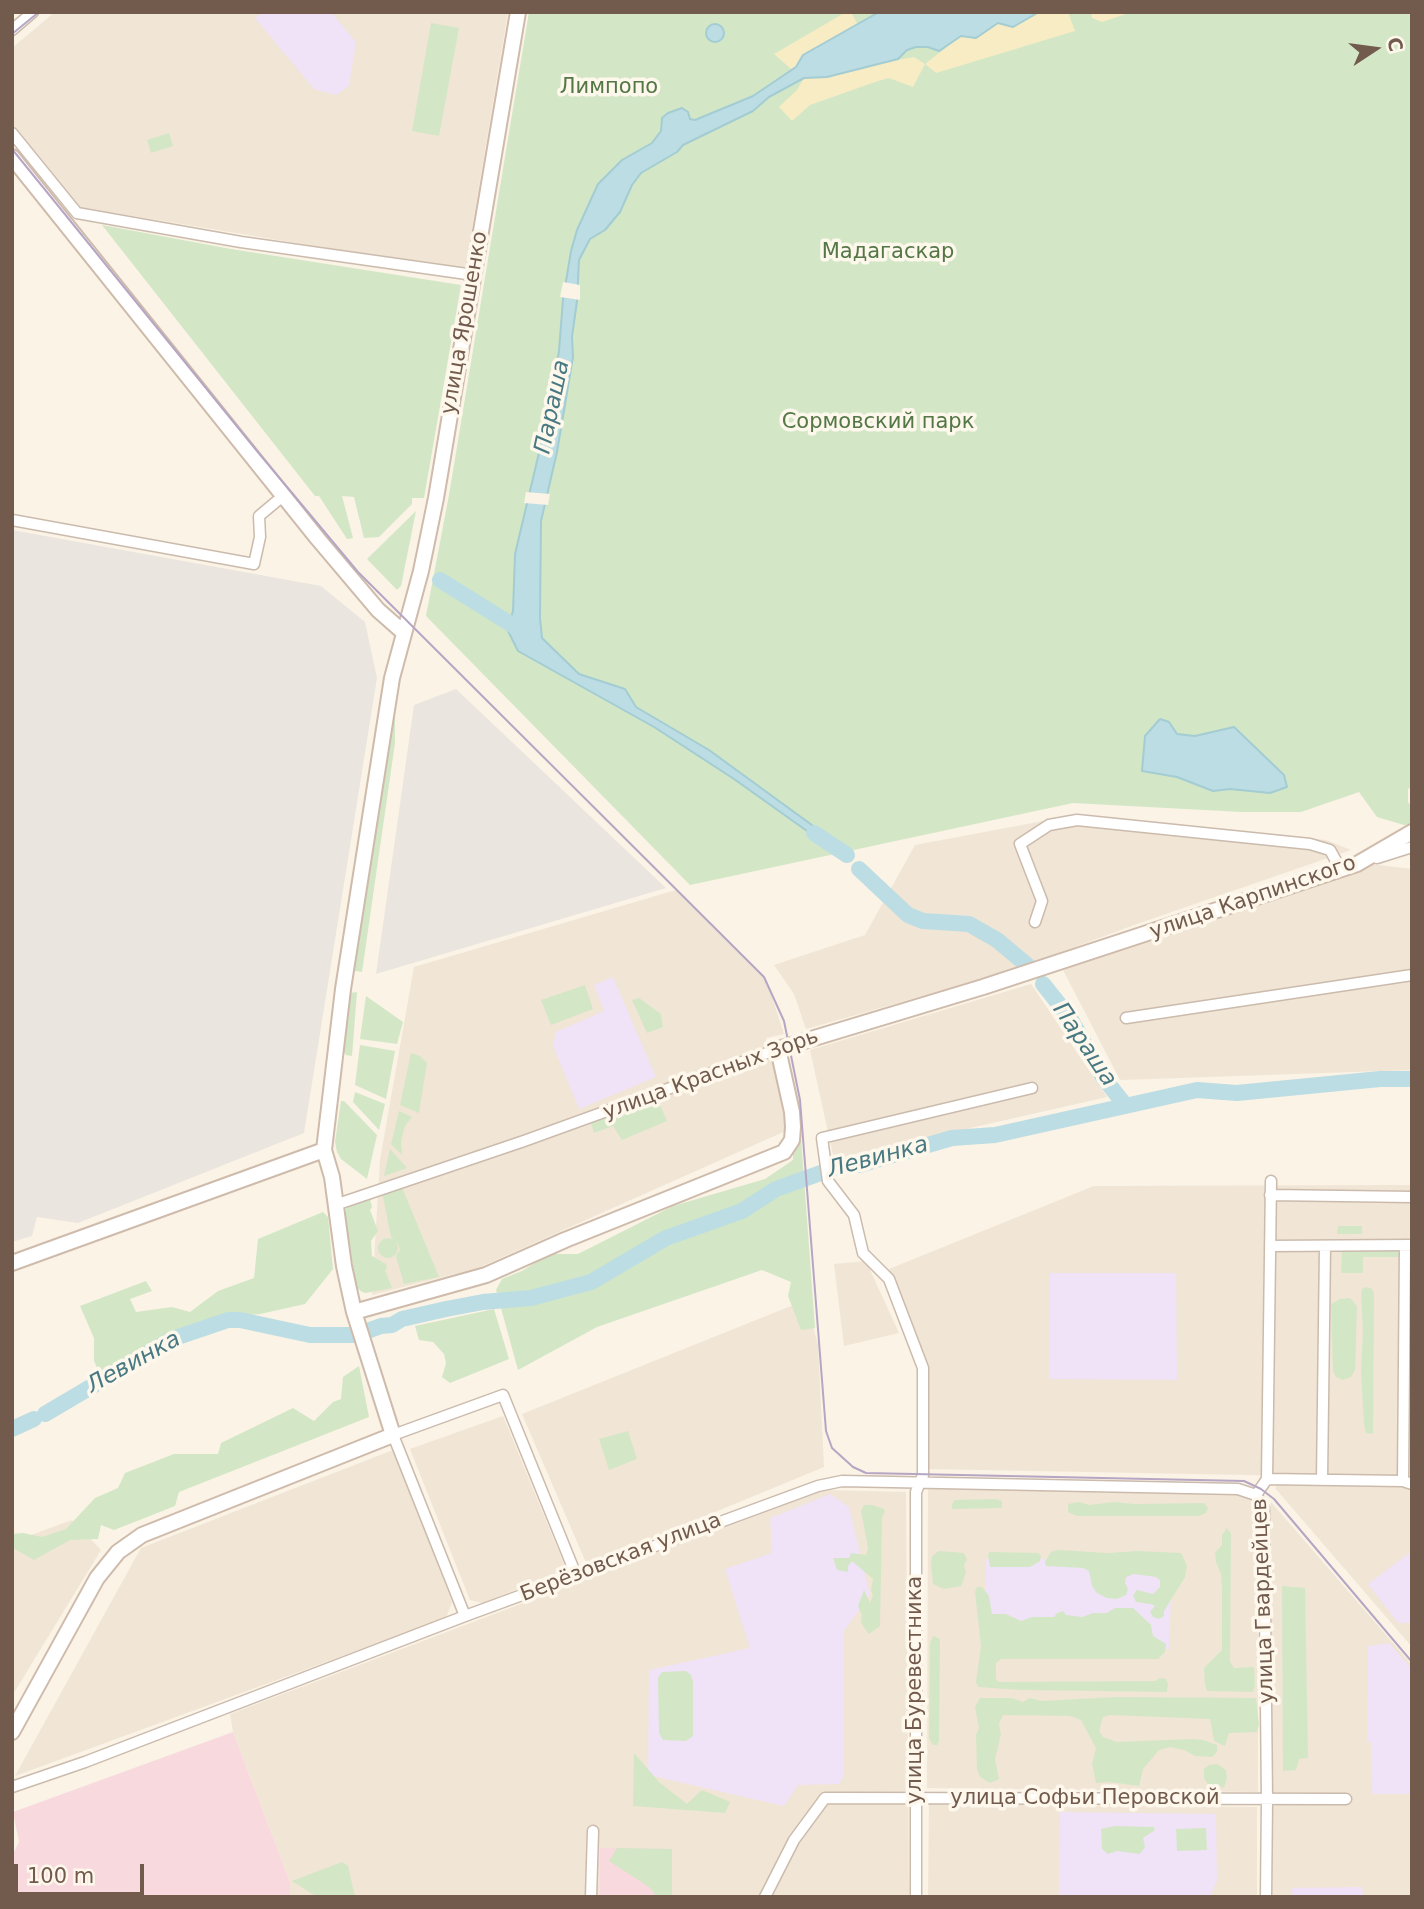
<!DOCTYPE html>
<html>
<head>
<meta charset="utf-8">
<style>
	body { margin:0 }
	#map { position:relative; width:1424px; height:1909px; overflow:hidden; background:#faf3e6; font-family:"DejaVu Sans",sans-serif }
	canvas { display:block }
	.frame { position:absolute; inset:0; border:14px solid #725b4d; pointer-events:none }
	.north { position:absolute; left:1340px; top:14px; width:70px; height:70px; -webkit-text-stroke:5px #fdf7ec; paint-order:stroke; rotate:77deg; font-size:19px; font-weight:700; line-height:28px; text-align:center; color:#725b4d }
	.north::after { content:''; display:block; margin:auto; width:24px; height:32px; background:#725b4d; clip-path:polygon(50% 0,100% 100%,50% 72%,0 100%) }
	.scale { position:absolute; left:14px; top:1864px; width:130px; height:32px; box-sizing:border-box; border:4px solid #725b4d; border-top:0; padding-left:9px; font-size:21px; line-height:24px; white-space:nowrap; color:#725b4d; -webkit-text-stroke:5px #fdf7ec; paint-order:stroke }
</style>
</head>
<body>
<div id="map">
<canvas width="1424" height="1909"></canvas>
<div class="frame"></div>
<div class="north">С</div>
<div class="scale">100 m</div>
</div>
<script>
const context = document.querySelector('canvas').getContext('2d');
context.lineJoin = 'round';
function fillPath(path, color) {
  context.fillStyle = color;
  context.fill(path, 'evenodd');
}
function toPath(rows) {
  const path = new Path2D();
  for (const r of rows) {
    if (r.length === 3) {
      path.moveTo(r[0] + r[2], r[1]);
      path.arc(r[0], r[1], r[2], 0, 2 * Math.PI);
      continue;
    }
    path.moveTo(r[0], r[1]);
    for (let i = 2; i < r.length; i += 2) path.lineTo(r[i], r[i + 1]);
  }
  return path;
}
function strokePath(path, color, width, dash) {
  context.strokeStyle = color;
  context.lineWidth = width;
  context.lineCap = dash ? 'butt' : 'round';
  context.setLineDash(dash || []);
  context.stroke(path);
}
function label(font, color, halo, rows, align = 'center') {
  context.font = font + ' "DejaVu Sans",sans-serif';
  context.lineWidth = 7;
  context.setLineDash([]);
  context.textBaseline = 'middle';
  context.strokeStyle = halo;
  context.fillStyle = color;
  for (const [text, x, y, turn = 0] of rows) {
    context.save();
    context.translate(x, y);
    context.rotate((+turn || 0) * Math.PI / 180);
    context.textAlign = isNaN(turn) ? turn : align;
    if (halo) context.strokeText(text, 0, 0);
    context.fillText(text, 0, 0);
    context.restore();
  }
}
fillPath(toPath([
	[55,12,508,12,465,271,79,207,12,125,12,48],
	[1075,815,1326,840,1351,850,1134,925,1011,971,806,1029,794,994,774,965,865,935,915,845],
	[1370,864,1412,869,1412,1070,1120,1080,1062,968,1292,893],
	[676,890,766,979,784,1034,766,1038,790,1129,478,1268,372,1295,380,1160,414,967],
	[1031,984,1107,1097,834,1159,810,1050],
	[1412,1185,1412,1478,927,1469,925,1366,889,1269,1094,1186],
	[866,1261,899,1333,844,1346,834,1264],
	[806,1300,818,1345,824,1467,587,1565,522,1414],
	[503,1416,566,1569,483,1603,470,1600,410,1449],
	[393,1450,452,1602,446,1618,15,1776,141,1548],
	[1280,1483,1412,1486,1412,1647,1275,1488],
	[928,1488,1237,1493,1253,1501,1258,1516,1258,1792,927,1788],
	[822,1490,906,1492,909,1897,290,1897,290,1882,233,1732,230,1714],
	[1271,1502,1412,1665,1412,1897,1272,1897],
	[72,1520,101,1550,12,1696,12,1542],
	[929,1804,1257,1807,1257,1897,928,1897]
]), '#f1e5d5');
fillPath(toPath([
	[12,530,321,586,365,622,377,678,304,1133,78,1223,37,1217,32,1236,12,1242],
	[456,689,666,888,376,974,414,705]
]), '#ebe5e0');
fillPath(toPath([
	[262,12,331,12,356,42,349,86,336,95,314,89,255,18],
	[613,977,656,1077,579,1109,553,1046,556,1032,604,1011,594,985],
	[1050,1273,1176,1273,1177,1380,1049,1379],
	[830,1494,849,1507,870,1595,844,1631,844,1775,839,1784,798,1785,784,1806,648,1775,649,1670,750,1648,725,1569,772,1553,770,1518],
	[1412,1551,1412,1623,1398,1623,1368,1584],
	[986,1559,1086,1559,1172,1569,1169,1649,988,1651,985,1600],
	[1389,1643,1412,1669,1412,1794,1372,1794,1371,1742,1367,1742,1368,1646],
	[1060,1812,1216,1814,1217,1881,1210,1897,1059,1897],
	[1361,1887,1365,1897,1292,1897,1292,1888]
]), '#f0e3f7');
fillPath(toPath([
	[233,1732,290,1882,290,1897,12,1897,12,1856,19,1842,13,1812],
	[600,1848,672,1849,672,1897,600,1897]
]), '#f8dade');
fillPath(toPath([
	[529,12,1412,12,1412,786,1408,789,1408,802,1412,807,1412,824,1404,825,1377,817,1359,792,1301,812,1242,812,1073,803,690,885,426,616,449,495],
	[431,23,459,28,439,136,412,131],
	[169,133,173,146,151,153,147,140],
	[102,225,231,249,461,285,424,498,412,498,412,504,379,537,364,538,354,497,342,496,353,538,347,539,319,496,315,496],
	[416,511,401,586,397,590,367,559],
	[395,702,395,743,362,972,350,970],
	[585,985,593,1009,551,1025,541,1000],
	[357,992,352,1056,346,1055,343,1050,347,997,350,993],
	[366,996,403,1022,397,1044,360,1039],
	[639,998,661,1014,663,1027,647,1033,632,1000],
	[360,1045,395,1051,386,1099,355,1085],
	[411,1053,420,1056,427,1063,419,1113,400,1105],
	[355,1092,385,1104,379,1130,353,1102],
	[657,1098,667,1121,622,1140,613,1126,594,1133,591,1123],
	[341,1101,344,1101,377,1135,367,1179,341,1159,337,1152,335,1142],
	[399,1111,412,1117,405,1126,401,1142,402,1155,391,1144],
	[801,1138,815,1328,801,1330,788,1296,791,1282,762,1270,597,1327,518,1370,496,1290,502,1279,522,1271,549,1254,578,1254,673,1206,765,1179,793,1160,793,1147],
	[390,1149,407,1168,384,1176],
	[401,1185,439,1277,404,1284,396,1256,400,1250,398,1244,391,1237,382,1192],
	[370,1199,372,1207,370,1210,378,1231,371,1241,372,1256,386,1264,387,1268,385,1270,392,1288,366,1293,362,1292,356,1287,345,1212,346,1208],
	[323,1212,328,1217,333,1269,305,1304,260,1314,227,1317,169,1335,101,1376,94,1361,94,1338,80,1306,146,1281,152,1291,130,1299,136,1312,172,1307,190,1312,218,1291,254,1278,258,1239],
	[1338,1226,1362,1226,1362,1234,1337,1234],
	[388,1248,10],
	[1342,1250,1399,1250,1399,1257,1363,1257,1363,1273,1341,1273],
	[1412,1282,1412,1457,1408,1454,1408,1444,1407,1293],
	[1367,1287,1372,1289,1374,1294,1373,1433,1370,1434,1366,1433,1364,1425,1361,1371,1363,1330,1361,1294,1362,1289],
	[1350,1298,1357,1306,1355,1370,1351,1377,1343,1380,1336,1377,1333,1371,1331,1304,1340,1299],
	[494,1309,509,1359,450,1383,442,1377,446,1363,444,1354,433,1342,419,1340,415,1326],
	[359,1366,369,1417,179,1492,175,1506,114,1530,101,1525,98,1539,70,1540,34,1560,13,1548,12,1534,23,1533,42,1537,66,1529,95,1498,118,1488,125,1473,174,1454,218,1454,221,1443,293,1408,314,1421,333,1402,341,1399,343,1377],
	[628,1431,637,1459,609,1470,599,1439],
	[995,1499,1002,1501,1002,1508,952,1509,952,1504,955,1500],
	[1079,1502,1089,1505,1114,1502,1134,1504,1204,1503,1208,1508,1206,1513,1199,1516,1077,1516,1068,1512,1068,1504],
	[864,1505,872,1505,884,1509,885,1511,882,1518,880,1626,869,1634,861,1623,862,1615,858,1606,864,1590,870,1603,873,1595,871,1590,873,1579,852,1561,848,1566,848,1572,837,1570,833,1558,849,1558,851,1553,866,1555,868,1548,861,1511],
	[1227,1528,1231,1534,1230,1662,1234,1668,1254,1667,1255,1685,1253,1692,1207,1691,1205,1684,1204,1668,1222,1650,1222,1587,1221,1574,1216,1562,1215,1553,1222,1545,1222,1535],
	[1058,1550,1108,1553,1137,1551,1181,1553,1187,1566,1185,1577,1164,1611,1164,1616,1159,1619,1153,1617,1150,1612,1155,1606,1151,1604,1136,1602,1133,1595,1137,1590,1153,1594,1160,1587,1160,1580,1156,1577,1134,1574,1126,1577,1125,1583,1128,1589,1126,1595,1117,1599,1107,1598,1097,1593,1092,1586,1089,1571,1083,1568,1046,1566,1045,1562,1051,1552],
	[939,1551,964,1553,967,1560,964,1565,966,1573,961,1586,944,1589,933,1584,931,1563,932,1556],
	[990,1552,1038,1553,1041,1556,1040,1561,1030,1567,990,1567,988,1555],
	[1282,1586,1305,1588,1308,1758,1299,1759,1296,1770,1283,1771],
	[977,1587,982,1587,989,1596,992,1614,1006,1614,1021,1621,1032,1617,1054,1617,1057,1613,1063,1611,1066,1615,1082,1617,1093,1613,1107,1613,1115,1608,1133,1608,1151,1625,1153,1636,1166,1644,1165,1652,1158,1659,1001,1659,996,1663,996,1679,999,1682,1155,1681,1160,1678,1166,1679,1168,1684,1167,1692,1022,1690,978,1687,976,1682,981,1646,975,1592],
	[933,1636,940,1639,940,1643,939,1741,937,1745,933,1745,929,1738,930,1643],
	[686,1671,691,1675,693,1682,693,1736,686,1741,663,1740,659,1733,658,1678,662,1672],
	[1115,1697,1256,1698,1259,1725,1257,1732,1229,1733,1225,1746,1214,1741,1210,1719,1110,1715,1103,1717,1099,1731,1103,1737,1117,1742,1192,1739,1203,1740,1217,1745,1217,1752,1212,1757,1195,1756,1184,1750,1170,1747,1159,1750,1143,1769,1139,1786,1110,1782,1096,1783,1092,1764,1096,1748,1081,1720,1070,1716,1003,1715,999,1724,1001,1734,995,1759,999,1779,990,1783,980,1777,977,1769,976,1735,979,1728,975,1707,980,1698,1012,1698,1023,1702,1030,1698,1042,1701],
	[634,1753,659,1782,687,1804,702,1790,730,1802,725,1813,633,1806],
	[1217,1764,1226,1770,1227,1778,1224,1788,1217,1785,1209,1786,1204,1778,1204,1769,1209,1765],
	[1115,1826,1154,1827,1155,1830,1143,1838,1145,1847,1140,1854,1117,1851,1108,1854,1102,1849,1101,1829],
	[1206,1828,1207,1850,1177,1851,1176,1829],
	[617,1848,672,1849,672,1897,657,1897,649,1887,609,1861],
	[342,1862,348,1866,355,1897,317,1897,292,1881]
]), '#d3e7c6');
fillPath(toPath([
	[846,12,851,12,858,25,803,55,796,67,791,69,774,54],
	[1039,12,1068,12,1075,31,936,73,925,64,913,87,889,78,875,82,810,105,792,121,779,107,797,90,804,78,827,77,881,63,914,57,925,64,961,36,976,38,998,23,1032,17],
	[1091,12,1142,12,1126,14,1102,22,1092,18]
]), '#f7ecc4');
const water = toPath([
	[879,12,1039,12,1013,27,998,23,976,38,961,36,939,51,928,47,916,47,907,50,898,59,827,77,804,78,769,97,753,111,683,145,677,152,641,173,632,185,620,212,605,230,590,239,579,260,577,301,572,337,573,357,557,452,541,521,540,618,542,638,579,674,625,689,636,707,709,750,838,844,828,846,734,779,654,727,518,651,507,629,513,611,515,554,547,419,559,351,563,299,571,251,577,230,598,184,622,160,652,143,661,131,662,118,668,113,682,108,688,112,690,119,695,120,753,96,796,67,803,55,879,12],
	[715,33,9],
	[1160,719,1169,722,1177,734,1195,736,1234,727,1284,775,1287,787,1270,793,1230,789,1213,791,1177,777,1142,771,1145,736,1160,719]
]);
fillPath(water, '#bcdde3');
strokePath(water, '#a3ccd3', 2);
fillPath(toPath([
	[563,282,580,285,580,300,560,297],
	[526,492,550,494,548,505,524,503]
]), '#faf3e6');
strokePath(toPath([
	[440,580,525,633],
	[814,833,847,855],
	[859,869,908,915,923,921,969,924,997,940,1027,965],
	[1043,984,1070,1018,1103,1077,1125,1105],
	[370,1330,381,1326,392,1325,402,1319,446,1309,483,1302,531,1298,591,1282,666,1238,742,1211,776,1189,843,1165,859,1165,952,1138,995,1135,1197,1090,1237,1093,1380,1079,1412,1079],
	[45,1414,172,1339,228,1320,240,1320,310,1335,353,1335],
	[12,1429,34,1419]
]), '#bcdde3', 16);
const street = toPath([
	[12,30,33,12],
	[12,133,77,213,241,242,474,275],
	[12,520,254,564,260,537,259,516,283,496],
	[1377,858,1412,847],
	[1035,922,1042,901,1020,844,1049,825,1077,820,1310,844,1330,850,1341,870],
	[1126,1018,1412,975],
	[1270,1195,1412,1197],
	[335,1205,524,1141,778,1049],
	[1270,1246,1412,1245],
	[1267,1479,1403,1481,1412,1484],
	[1322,1480,1325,1246],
	[1403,1481,1405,1245],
	[1256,1495,1267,1479,1271,1181],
	[465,1616,393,1435,503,1395,576,1575],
	[12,1787,85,1762,465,1616,818,1486,842,1481,1238,1489,1256,1495,1264,1508,1267,1800,1266,1897],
	[591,1897,593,1831],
	[765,1897,794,1840,825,1798,1346,1799],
	[916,1897,916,1492,923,1475,923,1368,889,1279,863,1253,854,1215,828,1181,822,1138,1032,1088]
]);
const secondary = toPath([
	[12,157,318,539,378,610,403,632],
	[12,1263,324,1150],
	[354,1312,486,1275,565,1240,784,1152,792,1140,793,1127,792,1112,778,1049,983,987,1357,864,1412,832],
	[12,1732,97,1578,118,1552,142,1535,393,1435,354,1312,344,1266,332,1177,324,1150,343,989,392,678,421,571,436,498,518,12]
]);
strokePath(street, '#cbbbad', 13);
strokePath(secondary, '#cebbab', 18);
strokePath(street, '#fff', 10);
strokePath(secondary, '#fff', 14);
strokePath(toPath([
	[12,34,39,12],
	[12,149,257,451,358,572,764,977,784,1021,800,1100,826,1431,832,1448,853,1467,866,1473,1244,1481,1261,1489,1274,1499,1412,1662]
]), '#b6a6c3', 2);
label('21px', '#547746', '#fdf7ec', [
	["Лимпопо",609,88],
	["Мадагаскар",888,253],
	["Сормовский парк",878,423]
]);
label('21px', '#725b4d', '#fdf7ec', [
	["улица Ярошенко",465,323,-80],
	["улица Карпинского",1253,898,-19],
	["улица Красных Зорь",711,1075,-20],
	["Берёзовская улица",621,1558,-21],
	["улица Гвардейцев",1264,1601,-92],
	["улица Буревестника",916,1690,-90],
	["улица Софьи Перовской",1085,1799]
]);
label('italic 23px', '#487983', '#fdf7ec', [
	["Параша",553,407,-78],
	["Параша",1084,1045,56],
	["Левинка",878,1158,-15],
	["Левинка",134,1363,-29]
]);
</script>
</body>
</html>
